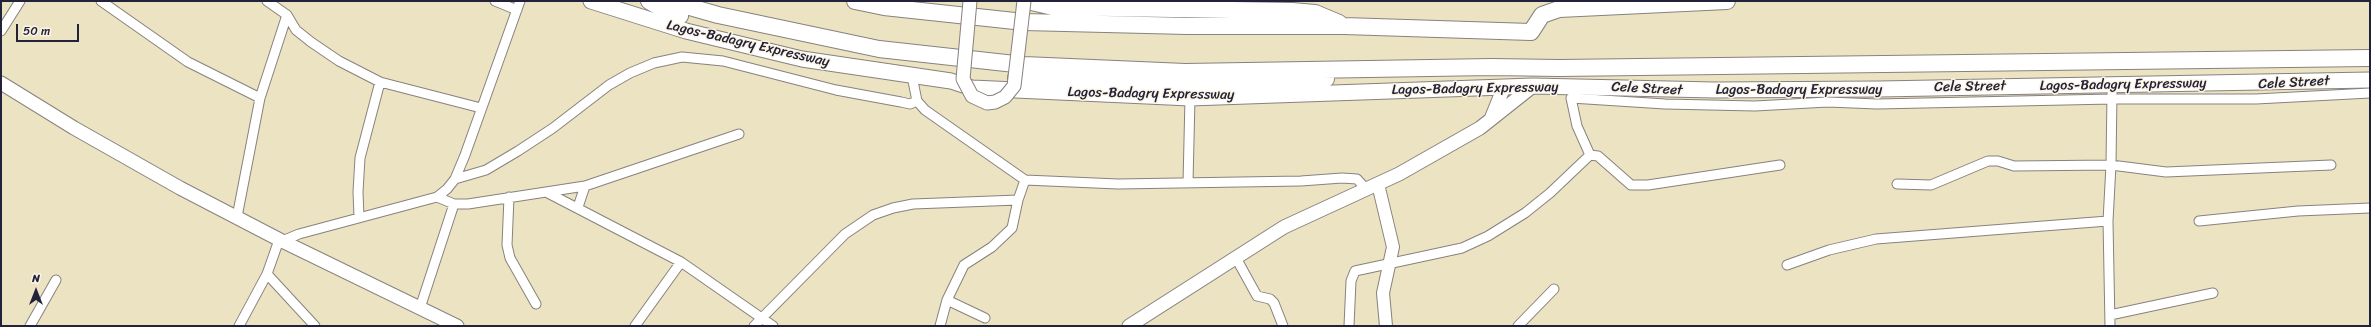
<!DOCTYPE html>
<html>
<head>
<meta charset="utf-8">
<style>
	body { margin:0 }
	#map { position:relative; width:2371px; height:327px; overflow:hidden; background:#ece3c2; font-family:Sriracha,sans-serif }
	canvas { display:block }
	.frame { position:absolute; inset:0; border:2px solid #22223b; pointer-events:none }
	.north { position:absolute; left:16px; top:271px; width:40px; height:40px; -webkit-text-stroke:3px #fcf5e5; paint-order:stroke; rotate:0deg; font-size:11px; font-weight:700; line-height:16px; text-align:center; color:#22223b }
	.north::after { content:''; display:block; margin:auto; width:14px; height:18px; background:#22223b; clip-path:polygon(50% 0,100% 100%,50% 72%,0 100%) }
	.scale { position:absolute; left:16px; top:24px; width:63px; height:18px; box-sizing:border-box; border:2px solid #22223b; border-top:0; padding-left:5px; font-size:12px; line-height:14px; white-space:nowrap; color:#22223b; -webkit-text-stroke:3px #fcf5e5; paint-order:stroke }
</style>
</head>
<body>
<div id="map">
<canvas width="2371" height="327"></canvas>
<div class="frame"></div>
<div class="north">N</div>
<div class="scale">50 m</div>
</div>
<script>
const context = document.querySelector('canvas').getContext('2d');
context.lineJoin = 'round';
function toPath(rows) {
  const path = new Path2D();
  for (const r of rows) {
    path.moveTo(r[0], r[1]);
    for (let i = 2; i < r.length; i += 2) path.lineTo(r[i], r[i + 1]);
  }
  return path;
}
function strokePath(path, color, width, dash) {
  context.strokeStyle = color;
  context.lineWidth = width;
  context.lineCap = dash ? 'butt' : 'round';
  context.setLineDash(dash || []);
  context.stroke(path);
}
function label(font, color, halo, rows, align = 'center') {
  context.font = font + ' Sriracha,sans-serif';
  context.lineWidth = 3;
  context.setLineDash([]);
  context.textBaseline = 'middle';
  context.strokeStyle = halo;
  context.fillStyle = color;
  for (const [text, x, y, turn = 0] of rows) {
    context.save();
    context.translate(x, y);
    context.rotate((+turn || 0) * Math.PI / 180);
    context.textAlign = isNaN(turn) ? turn : align;
    if (halo) context.strokeText(text, 0, 0);
    context.fillText(text, 0, 0);
    context.restore();
  }
}
const minor = toPath([
	[101,1,188,62,260,98],
	[267,1,287,15,296,30,311,42,339,61,380,82,481,108],
	[495,1,517,10],
	[1,31,20,1],
	[912,76,917,101,925,110,1025,180,1118,184,1301,181,1342,178,1357,179,1367,190],
	[2112,93,2111,165,2166,172,2331,165],
	[1780,165,1648,185,1631,185,1598,156,1590,155,1577,126,1571,98,1665,104,1755,106,1828,102,1877,104,2112,99,2256,99,2370,93],
	[455,179,486,170,518,151,553,128,609,85,630,73,654,63,682,57,723,61,836,90,901,102,910,104,917,101],
	[1188,183,1190,98],
	[1897,184,1931,185,1988,161,1998,161,2014,166,2111,165,2108,221,2110,326],
	[546,192,681,262,773,326],
	[437,197,454,204,468,204,585,186,739,134],
	[509,197,507,245,510,258,536,304],
	[578,207,585,186],
	[237,217,260,98,287,15],
	[359,217,358,192,360,158,380,82],
	[2199,221,2298,211,2370,208],
	[282,241,299,234,437,197,447,189,455,179,465,155,520,1],
	[1236,258,1257,296,1270,299,1274,303,1283,326],
	[1787,265,1829,250,1876,239,2108,221],
	[267,274,315,326],
	[947,300,985,318],
	[420,308,454,204],
	[2110,315,2213,293],
	[30,326,56,280],
	[239,326,267,274,279,240],
	[635,326,681,262],
	[754,326,845,234,873,215,893,208,913,204,1018,200,1025,180],
	[940,326,947,300,964,265,992,247,1012,228,1018,200],
	[1349,326,1351,281,1355,271,1462,248,1488,236,1525,213,1550,193,1590,155],
	[1518,326,1554,289]
]);
const tertiary = toPath([
	[1378,184,1393,247,1383,293,1386,326]
]);
const secondary = toPath([
	[1,83,74,128,180,188,282,241,457,326],
	[1491,119,1504,87],
	[1129,326,1284,227,1399,174,1480,128,1533,86]
]);
const primary = toPath([
	[591,1,686,31,802,59,951,81,972,88,1190,98,1533,86,1714,90,1879,89,2370,80]
]);
const trunk = toPath([
	[649,1,668,12,680,16],
	[669,1,718,15,879,49,1024,65,1185,72,1491,67,1559,68,2370,58],
	[855,1,884,7,1024,22,1187,26,1344,26,1531,32,1542,15,1559,9,1727,1],
	[1027,1,1053,7,1292,11,1315,13,1339,23],
	[1016,78,1046,77,1171,84,1288,83,1326,79]
]);
strokePath(minor, '#87827e', 11);
strokePath(tertiary, '#87827e', 14);
strokePath(secondary, '#87827e', 15);
strokePath(primary, '#87827e', 17);
strokePath(trunk, '#87827e', 18);
strokePath(minor, '#fff', 9);
strokePath(tertiary, '#fff', 12);
strokePath(secondary, '#fff', 13);
strokePath(primary, '#fff', 15);
strokePath(trunk, '#fff', 16);
const secondaryBridge = toPath([
	[970,1,963,79,972,96,987,103,995,102,1005,97,1014,86,1024,1]
]);
strokePath(secondaryBridge, '#87827e', 15, []);
strokePath(secondaryBridge, '#fff', 13);
label('14px', '#22223b', '#fcf5e5', [
	["Lagos-Badagry Expressway",748,44,13],
	["Cele Street",2294,83,-3],
	["Lagos-Badagry Expressway",2123,85,-1],
	["Cele Street",1970,87,-1],
	["Lagos-Badagry Expressway",1475,89,-1],
	["Cele Street",1647,89,3],
	["Lagos-Badagry Expressway",1799,90],
	["Lagos-Badagry Expressway",1151,94,1]
]);
</script>
</body>
</html>
